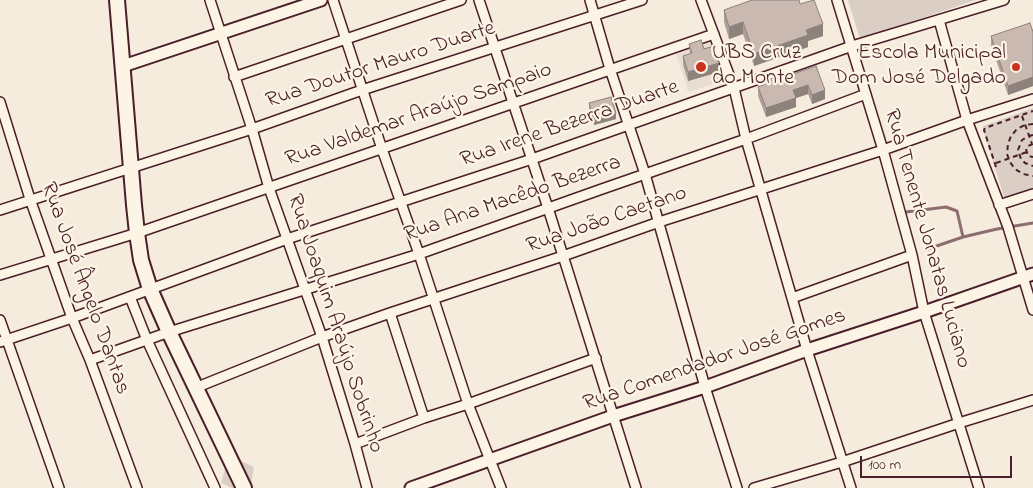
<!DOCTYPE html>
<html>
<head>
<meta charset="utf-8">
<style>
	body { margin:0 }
	#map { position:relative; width:1033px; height:488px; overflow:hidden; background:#f5ecde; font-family:"Indie Flower",sans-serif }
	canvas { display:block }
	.scale { position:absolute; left:860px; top:456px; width:152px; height:22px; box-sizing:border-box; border:2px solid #4a1f2b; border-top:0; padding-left:6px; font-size:15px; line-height:18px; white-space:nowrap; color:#4a1f2b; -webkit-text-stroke:4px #fcf5e5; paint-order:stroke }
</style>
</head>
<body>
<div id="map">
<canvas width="1033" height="488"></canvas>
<div class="scale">100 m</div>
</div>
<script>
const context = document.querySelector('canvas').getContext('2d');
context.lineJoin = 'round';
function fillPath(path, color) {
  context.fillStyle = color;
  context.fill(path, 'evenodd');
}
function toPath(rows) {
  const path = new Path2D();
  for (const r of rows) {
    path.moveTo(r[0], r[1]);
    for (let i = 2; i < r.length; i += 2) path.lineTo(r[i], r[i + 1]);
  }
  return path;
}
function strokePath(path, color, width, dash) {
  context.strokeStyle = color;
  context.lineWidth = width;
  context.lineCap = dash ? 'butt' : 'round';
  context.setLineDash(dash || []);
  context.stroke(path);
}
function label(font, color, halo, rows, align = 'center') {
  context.font = font + ' "Indie Flower",sans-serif';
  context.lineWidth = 4.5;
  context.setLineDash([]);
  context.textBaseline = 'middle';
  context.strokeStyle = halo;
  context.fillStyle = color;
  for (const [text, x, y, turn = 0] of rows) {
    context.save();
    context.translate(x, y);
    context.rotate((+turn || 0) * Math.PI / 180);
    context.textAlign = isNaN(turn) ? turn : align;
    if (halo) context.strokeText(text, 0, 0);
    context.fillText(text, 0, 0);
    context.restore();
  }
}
fillPath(toPath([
	[714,41,727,79,689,92,676,54]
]), '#e8ddd0');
fillPath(toPath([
	[848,0,976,0,860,39],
	[1033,108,1033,192,1005,200,983,130,983,126],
	[239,460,254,467,251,485,245,488,232,488,221,483,226,465]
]), '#dbcec4');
strokePath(toPath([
	[906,212,946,207,957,211,963,237,997,229,1033,223],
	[925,250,963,237]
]), '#8c6e70', 3);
const minor = toPath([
	[210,0,252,129,269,188,322,337,355,444,367,488],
	[333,0,382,149,419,254,468,404,501,488],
	[479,0,548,208,636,488],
	[590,0,610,69,645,174,705,387,737,488],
	[701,0,734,88,746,139,807,350,851,488],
	[837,0,883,150,912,255,924,312,979,488],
	[939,20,967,120,1008,227,1033,310],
	[234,77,461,0],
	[0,102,30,199,72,318,90,360,137,488],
	[999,205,1033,194],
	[0,210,252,129,362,90,642,0],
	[0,275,137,233,714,34],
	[130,297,147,340,215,488],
	[792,298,912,255],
	[390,313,424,418],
	[0,320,59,488],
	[0,342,72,318,287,239,532,159,852,46,1004,0],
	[90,360,169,332,419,254,602,189,746,139,866,94],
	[195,388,322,337,390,313,563,256,659,222,883,150,967,120,1033,99],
	[355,444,424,418,468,404,596,358],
	[754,488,842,462,959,423,1033,400]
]);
const tertiary = toPath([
	[123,66,321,0],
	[411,488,613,416,705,387,807,350,924,312,1033,274]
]);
const primary = toPath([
	[117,0,134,205,137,233,141,260,150,289,169,332,244,488]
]);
strokePath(minor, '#4a1f2b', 12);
strokePath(tertiary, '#4a1f2b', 15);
strokePath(primary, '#4a1f2b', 18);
strokePath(toPath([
	[1022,116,1032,144],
	[1033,124,1025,125,1017,129,1011,136,1008,144,1007,154,1010,162,1015,169,1023,174,1033,176],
	[1033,135,1029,136,1022,140,1018,150,1021,159,1025,163,1033,166],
	[1033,144,1028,146,1026,149,1028,156,1033,157],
	[996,163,1027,152],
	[996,167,984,130,985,128,1033,111]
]), '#4a1f2b', 2, [5, 4]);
strokePath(minor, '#fcf5e5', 9);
strokePath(tertiary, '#fcf5e5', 11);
strokePath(primary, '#fcf5e5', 14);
fillPath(toPath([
	[800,4,823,36,808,41,808,47,754,66,743,34,729,39,724,22,724,10],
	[1033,32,1033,86,1008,95,991,45,991,36],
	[689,44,704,49,719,72,688,81,683,65,683,56,690,54],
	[816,66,825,99,812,104,808,94,796,98,796,107,766,117,758,96,758,87,768,84,768,80,779,79],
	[589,103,616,119,594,125,589,109]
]), '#ae9f98');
fillPath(toPath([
	[743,22,743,34,729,39,729,27],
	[823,24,823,36,808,41,808,47,754,66,754,54,806,30],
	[719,63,719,72,688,81,688,72],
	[1033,77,1033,86,1008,95,1008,86],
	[808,85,808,94,796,98,796,107,766,117,766,108,793,90],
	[825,90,825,99,812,104,812,95],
	[616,113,616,119,594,125,594,119]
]), '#8d827c');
const building = toPath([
	[752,0,799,0,800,4,814,0,823,24,806,30,808,35,754,54,743,22,729,27,724,10,752,0],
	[1030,23,1033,32,1033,77,1008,86,991,36,1030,23],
	[701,40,704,49,714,46,719,63,688,72,683,56,692,53,689,44,701,40],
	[816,66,825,90,812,95,808,85,793,90,796,98,766,108,758,87,769,83,768,80,778,76,779,79,816,66],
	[611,97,616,113,594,119,589,103,611,97]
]);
fillPath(building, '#cab9b1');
strokePath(building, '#8d827c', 1);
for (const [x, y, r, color] of [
	[701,67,6,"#c8321e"],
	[1016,67,5,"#c8321e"]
]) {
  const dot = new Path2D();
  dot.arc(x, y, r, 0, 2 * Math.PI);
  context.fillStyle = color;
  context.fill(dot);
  strokePath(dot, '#fcf5e5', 2);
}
label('22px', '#4a1f2b', '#fcf5e5', [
	["UBS Cruz",712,54],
	["do Monte",712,79],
	["Escola Municipal",1006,54,"right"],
	["Dom José Delgado",1006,79,"right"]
], 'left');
label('22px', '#4a1f2b', '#fcf5e5', [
	["Rua Doutor Mauro Duarte",381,66,-18],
	["Rua Valdemar Araújo Sampaio",419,116,-19],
	["Rua Irene Bezerra Duarte",570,125,-19],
	["Rua Ana Macêdo Bezerra",513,200,-19],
	["Rua João Caetano",607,221,-19],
	["Rua Tenente Jonatas Luciano",926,239,74],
	["Rua José Ângelo Dantas",84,289,70],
	["Rua Joaquim Araújo Sobrinho",334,324,72],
	["Rua Comendador José Gomes",715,361,-19]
]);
</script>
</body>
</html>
